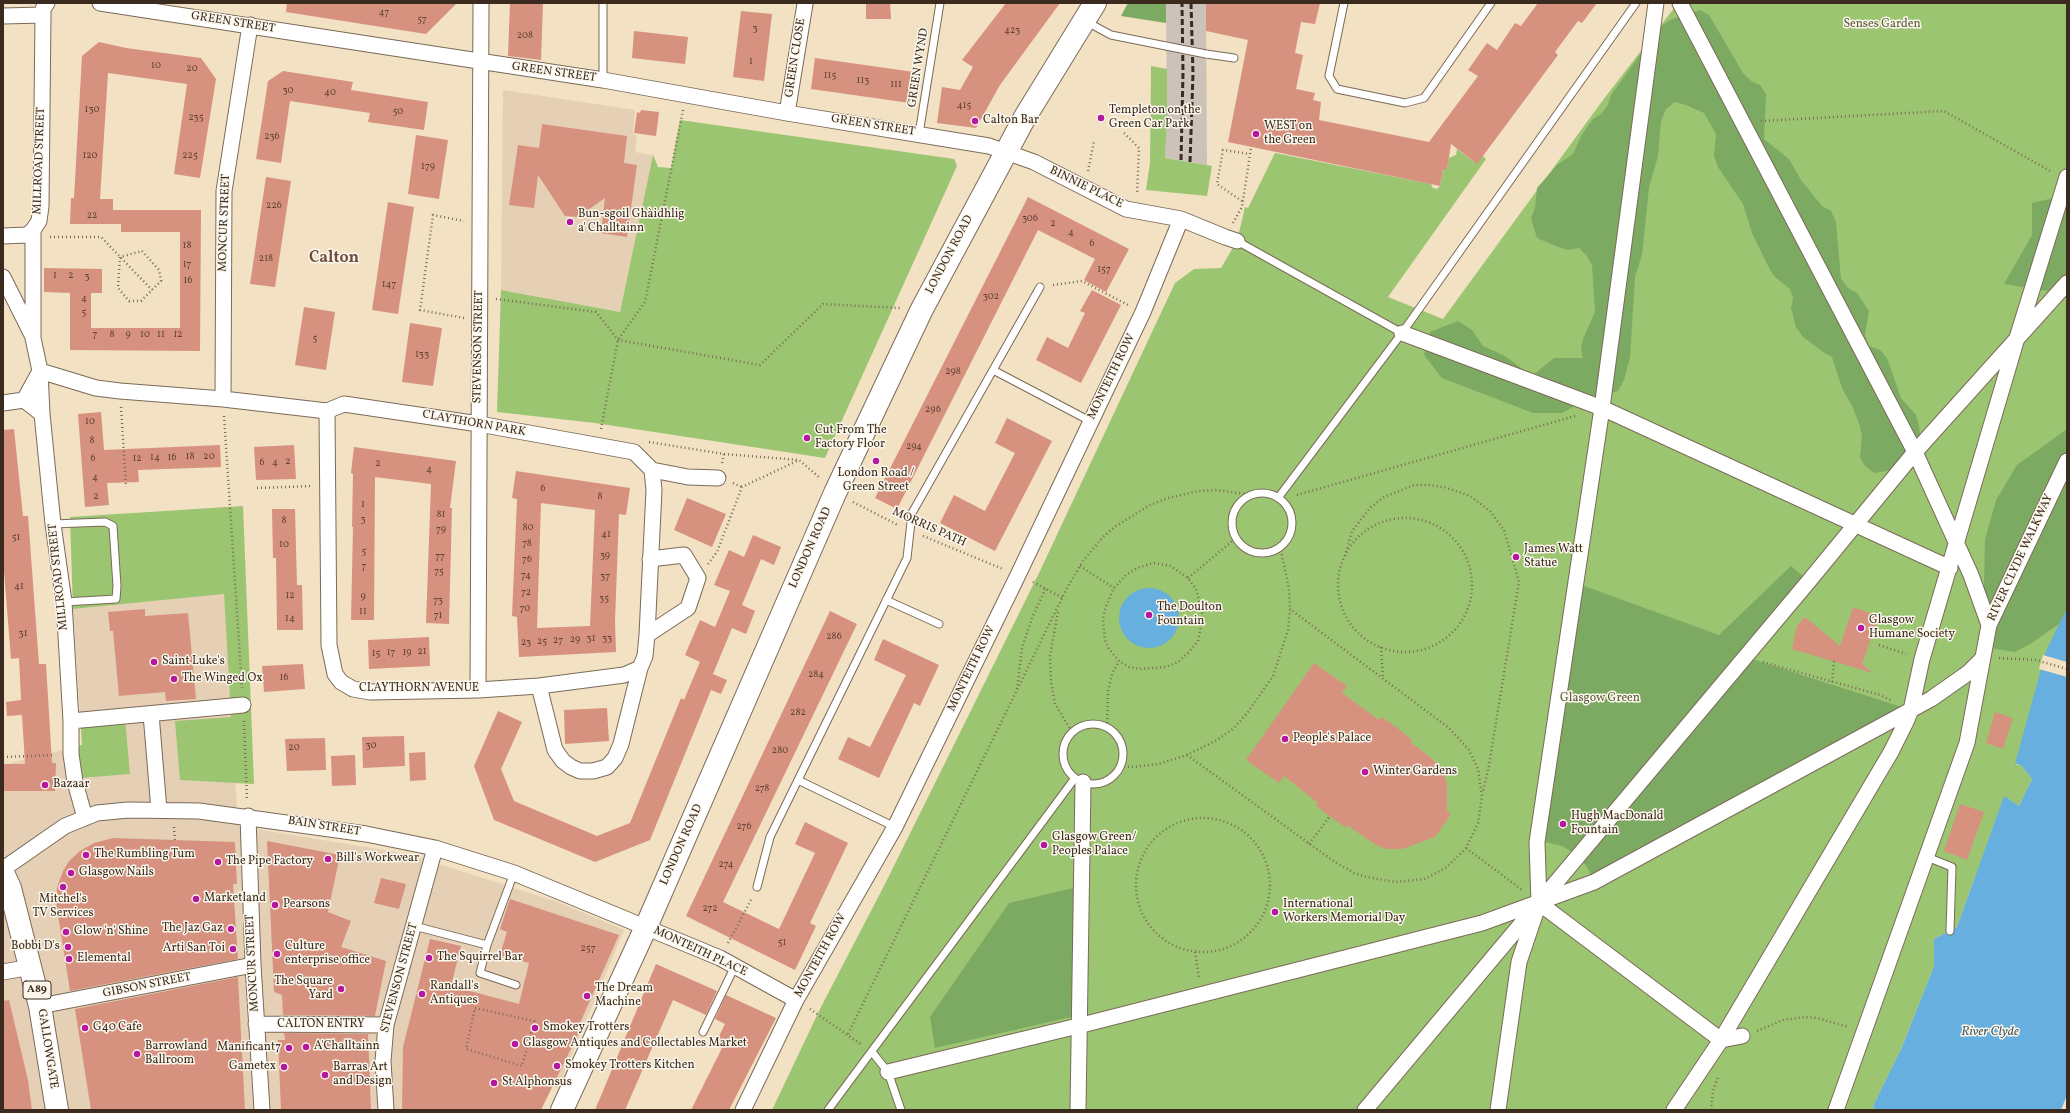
<!DOCTYPE html>
<html>
<head>
<meta charset="utf-8">
<style>
	body { margin:0 }
	#map { position:relative; width:2070px; height:1113px; overflow:hidden; background:#f2e1c3; font-family:Vollkorn,serif }
	canvas { display:block }
	.frame { position:absolute; inset:0; border:4px solid #3b2a1e; pointer-events:none }
</style>
</head>
<body>
<div id="map">
<canvas width="2070" height="1113"></canvas>
<div class="frame"></div>
</div>
<script>
const context = document.querySelector('canvas').getContext('2d');
context.lineJoin = 'round';
function fillPath(path, color) {
  context.fillStyle = color;
  context.fill(path, 'evenodd');
}
function toPath(rows) {
  const path = new Path2D();
  for (const r of rows) {
    if (r.length === 3) {
      path.moveTo(r[0] + r[2], r[1]);
      path.arc(r[0], r[1], r[2], 0, 2 * Math.PI);
      continue;
    }
    path.moveTo(r[0], r[1]);
    for (let i = 2; i < r.length; i += 2) path.lineTo(r[i], r[i + 1]);
  }
  return path;
}
function strokePath(path, color, width, dash) {
  context.strokeStyle = color;
  context.lineWidth = width;
  context.lineCap = dash ? 'butt' : 'round';
  context.setLineDash(dash || []);
  context.stroke(path);
}
function label(font, color, halo, rows, align = 'center') {
  context.font = font + ' Vollkorn,serif';
  context.lineWidth = 3;
  context.setLineDash([]);
  context.textBaseline = 'middle';
  context.strokeStyle = halo;
  context.fillStyle = color;
  for (const [text, x, y, turn = 0] of rows) {
    context.save();
    context.translate(x, y);
    context.rotate((+turn || 0) * Math.PI / 180);
    context.textAlign = isNaN(turn) ? turn : align;
    if (halo) context.strokeText(text, 0, 0);
    context.fillText(text, 0, 0);
    context.restore();
  }
}
fillPath(toPath([
	[503,90,635,110,633,134,637,135,635,152,653,155,620,312,501,290],
	[224,594,238,826,408,854,558,902,624,930,558,1088,435,1056,441,1110,3,1110,3,765,82,745,73,609]
]), '#e6d0b5');
fillPath(toPath([
	[1166,3,1206,3,1207,165,1165,158,1167,124]
]), '#ccc2b9');
fillPath(toPath([
	[1678,3,2067,3,2067,608,2016,765,2021,765,2032,779,2019,806,2004,797,1957,927,1934,939,1934,966,1902,1047,1873,1106,1875,1110,772,1110,821,1007,885,884,1040,571,1175,283,1194,269,1221,268,1237,241,1245,207,1248,208,1275,153,1431,184,1433,188,1437,189,1440,186,1443,169,1447,169,1449,158,1456,155,1457,149,1474,162,1483,156,1486,159,1388,297,1443,319,1603,100],
	[1151,66,1167,69,1167,124,1165,158,1212,166,1207,196,1146,190,1150,163],
	[680,120,954,159,957,166,825,458,595,423,497,412,501,290,620,312,653,155,658,167,671,168],
	[243,506,254,784,180,780,175,721,231,717,224,594,73,609,70,517],
	[125,719,130,774,81,778,77,746,82,745,81,726]
]), '#9cc571');
fillPath(toPath([
	[1128,3,1166,3,1166,23,1121,16],
	[1700,10,1709,15,1743,73,1751,81,1760,85,1766,94,1764,139,1789,159,1801,180,1822,206,1831,211,1836,222,1841,279,1848,288,1857,293,1869,311,1865,335,1869,346,1880,350,1887,358,1901,398,1916,415,1919,425,1920,436,1893,470,1874,473,1865,466,1860,457,1862,436,1860,426,1853,408,1842,388,1832,357,1823,352,1803,337,1796,327,1791,308,1793,298,1790,289,1774,276,1768,266,1752,233,1743,204,1718,167,1714,156,1716,134,1704,113,1686,105,1675,102,1666,109,1661,121,1658,156,1649,188,1642,255,1635,277,1630,358,1624,380,1618,391,1582,402,1562,413,1533,413,1442,378,1424,355,1430,332,1458,321,1472,330,1483,346,1505,356,1532,376,1554,358,1583,358,1581,349,1583,339,1595,312,1592,265,1586,255,1579,248,1568,250,1558,247,1537,238,1531,218,1535,208,1537,188,1557,165,1573,154,1581,136,1593,119,1601,114,1608,105,1611,95,1661,26,1670,20],
	[2067,195,2067,294,2004,284,2032,235,2032,203],
	[2067,429,2067,618,2032,643,2015,652,1991,648,1983,628,1985,540,1996,500,2017,465],
	[1791,566,1809,581,1746,657,1911,710,1594,882,1587,867,1577,855,1562,846,1545,842,1576,583,1719,635],
	[1074,888,1071,1017,935,1048,930,1017,1009,903]
]), '#7daa63');
fillPath(toPath([
	[1149,618,30],
	[2067,608,2067,1095,2061,1110,1875,1110,1873,1106,1902,1047,1934,966,1934,939,1957,927,2004,796,2019,806,2032,779,2021,765,2015,764,2046,651]
]), '#67afde');
fillPath(toPath([
	[2043,655,2067,662,2067,677,2039,669]
]), '#f2e1c3');
fillPath(toPath([
	[287,3,457,3,426,34,286,12],
	[510,3,543,3,541,60,508,56],
	[866,3,890,3,891,19,866,19],
	[1006,3,1060,3,1000,85,976,128,937,123,942,87,960,90,973,67,962,60],
	[1206,3,1320,3,1315,24,1301,22,1295,53,1303,55,1296,89,1315,93,1313,100,1321,102,1319,120,1429,142,1478,76,1468,70,1487,43,1497,50,1515,23,1521,26,1538,3,1597,3,1582,23,1578,21,1555,52,1558,55,1477,164,1451,144,1447,170,1443,169,1440,186,1228,142,1248,40,1206,31],
	[741,11,772,14,764,81,733,77],
	[634,31,688,37,685,64,632,58],
	[99,42,126,48,201,58,216,79,200,178,174,174,187,84,108,73,100,199,113,199,113,210,201,210,200,351,70,350,70,293,44,292,44,268,102,269,102,293,91,293,91,328,180,328,180,232,121,232,121,224,70,224,71,198,74,198,82,56],
	[815,58,914,72,910,103,811,89],
	[283,71,353,82,351,90,428,102,424,130,368,122,370,113,290,101,281,163,256,159,268,81],
	[641,110,659,112,656,136,634,133,637,112,640,113],
	[542,124,627,136,624,163,637,165,627,237,601,233,605,198,578,217,565,216,538,175,534,208,509,205,518,145,539,148],
	[416,135,448,140,439,199,408,194],
	[266,177,291,181,275,287,250,284],
	[1028,197,1129,249,1106,292,1084,280,1095,259,1038,230,897,509,875,498],
	[388,202,414,207,398,314,372,310],
	[1092,290,1121,305,1081,383,1036,360,1047,337,1068,348,1085,313,1080,311],
	[304,307,335,312,326,370,295,365],
	[410,323,442,328,433,386,402,382],
	[101,412,104,450,220,445,221,467,138,470,139,482,107,483,109,505,85,507,78,414],
	[1007,418,1052,441,995,551,940,523,954,495,985,511,1015,453,995,443],
	[14,429,23,516,28,516,39,664,46,664,52,763,56,763,55,791,3,791,3,764,25,764,22,715,7,716,6,702,21,700,19,658,11,659,3,558,3,430],
	[294,445,296,479,256,480,254,447],
	[354,447,456,461,450,508,452,508,449,624,426,623,431,484,375,477,374,620,351,620,353,527,352,527,353,474,351,473],
	[516,471,630,488,626,515,619,514,615,621,616,652,519,657,517,617,512,616,517,499,512,498],
	[541,503,595,510,590,626,537,628],
	[687,498,726,514,712,547,674,530],
	[272,509,295,509,297,585,302,585,303,630,277,630,276,558,273,558],
	[753,535,781,547,774,565,761,559,742,605,755,611,746,634,732,628,713,674,727,680,721,694,711,690,650,840,595,862,494,820,474,766,498,711,522,722,501,769,514,801,597,836,630,823,681,698,684,700,700,662,685,655,700,620,715,627,730,591,714,585,729,550,744,557],
	[1853,607,1879,616,1862,664,1873,673,1792,649,1797,626,1805,617,1840,646],
	[145,609,145,616,188,613,196,699,166,701,165,692,119,696,113,631,110,631,108,612],
	[830,611,857,624,723,902,779,929,815,853,795,844,805,822,848,843,810,923,816,926,795,970,686,916],
	[429,637,430,666,369,669,368,640],
	[883,639,939,665,920,706,914,703,879,778,838,759,848,737,870,747,906,675,874,660],
	[1314,663,1347,686,1342,693,1379,720,1382,717,1396,727,1412,740,1410,742,1429,756,1440,767,1447,782,1447,811,1451,814,1435,837,1402,849,1386,849,1376,845,1347,825,1346,828,1316,806,1318,803,1284,776,1279,783,1246,760],
	[303,664,305,689,264,692,262,666],
	[607,708,609,741,565,744,564,710],
	[1995,712,2013,718,2003,749,1986,743],
	[404,736,405,766,363,768,362,737],
	[325,738,326,770,287,771,285,739],
	[425,752,426,780,410,781,409,753],
	[355,755,356,785,332,786,331,756],
	[1960,804,1984,812,1967,860,1944,851],
	[113,838,235,842,237,884,233,884,238,959,70,991,56,902,57,887,63,871,69,861,80,851,94,843],
	[267,841,340,855,328,912,351,921,341,947,386,961,375,1016,283,1015,282,995,274,992],
	[381,878,406,884,399,909,374,903],
	[510,899,619,935,580,1023,583,1024,541,1110,402,1110,403,1047,430,939,461,946,452,982,462,989,519,1004,529,963,500,955,507,932,500,929],
	[656,964,717,991,706,1015,673,1000,625,1110,595,1110],
	[238,977,245,1110,91,1110,75,1009],
	[726,995,776,1018,729,1110,691,1110,723,1046,716,1042,725,1024,715,1019],
	[9,1000,28,1080,32,1110,3,1110,3,1001],
	[284,1033,368,1034,371,1110,281,1110,278,1040,285,1040]
]), '#d7917f');
const lane = toPath([
	[603,3,603,80],
	[1344,3,1329,76,1337,89,1405,103,1424,98,1491,3],
	[1087,22,1111,35,1166,46],
	[1206,54,1234,58],
	[919,134,940,3],
	[1237,241,1402,333],
	[993,370,1090,421],
	[1262,523,30],
	[1278,498,1402,333,1636,3],
	[53,524,105,522,113,526,117,586,116,599,64,602],
	[886,600,939,624],
	[1093,754,30],
	[798,780,895,827],
	[1927,857,1952,867,1950,931],
	[757,887,770,837,907,558,912,513,1040,287],
	[414,926,487,945,480,973,516,985],
	[487,945,514,873],
	[703,1032,735,966],
	[872,1052,888,1072,901,1110],
	[828,1110,1075,778]
]);
const street = toPath([
	[100,3,603,80,787,113,989,146,1034,162,1126,209,1181,219,1225,237,1237,241],
	[1680,3,1915,452,1971,575,1989,625],
	[3,16,43,15],
	[787,113,805,4],
	[3,236,27,235,33,230],
	[3,277,32,335],
	[1402,333,1602,408,1950,568],
	[223,399,224,191,250,25],
	[24,400,40,371,96,388,120,391,223,399,327,411,344,404,479,424,634,452,652,470,688,477,718,478],
	[24,400,42,414,53,524,64,602,71,721,71,754,75,782,85,818],
	[3,403,24,400],
	[327,411,329,645,335,674,341,682,353,689,370,692,478,690,539,686,624,675,640,668,645,656,647,635,654,490,652,470],
	[42,414,40,371,33,338,33,230,39,221,41,206,43,15,43,9,47,3],
	[647,635,688,608,698,578,684,555,650,559],
	[539,686,555,750,563,761,571,767,580,771,593,771,607,767,615,758,621,744,640,668],
	[478,690,481,3],
	[151,714,159,810],
	[71,721,243,705],
	[248,816,253,965,262,1110],
	[3,869,65,826,97,813,128,810,199,811,366,834,435,848,514,873,720,958,796,1000],
	[1539,903,1721,1040,1742,1036],
	[3,972,31,967],
	[40,1006,253,965],
	[256,1024,386,1025],
	[888,1072,1078,1026,1482,923,1594,882,1931,699,1968,673,1983,658],
	[386,1110,383,1061,386,1025,435,848],
	[743,1110,796,1000,895,827,1018,575,1143,312,1181,219],
	[1078,1110,1083,782],
	[1365,1110,1809,581,1915,452,2067,283],
	[1498,1110,1519,962,1539,903,1537,842,1602,408,1656,3],
	[1674,1110,1721,1040,1891,752,1905,724,1911,710,1922,659,2017,338,2067,177],
	[1836,1110,1967,743,1989,625,2067,461]
]);
const primary = toPath([
	[3,873,10,888,40,1006,57,1110],
	[562,1110,646,927,835,493,922,309,1025,117,1095,3]
]);
strokePath(lane, '#7b6a58', 9);
strokePath(street, '#7b6a58', 17);
strokePath(primary, '#7b6a58', 24);
strokePath(toPath([
	[1761,121,1944,111,2052,172],
	[1124,133,1139,148,1137,194],
	[1088,171,1094,141],
	[1242,201,1217,184,1223,150,1250,154],
	[1233,223,1242,207,1251,148],
	[50,237,101,237,152,290],
	[142,251,159,270,161,281,141,301,129,301,118,288,120,257,142,251],
	[1053,285,1082,281,1128,305],
	[496,299,596,312,618,340,760,365,823,304,900,308],
	[464,318,420,310,433,215,464,221],
	[121,407,126,487],
	[224,416,242,688],
	[601,429,618,340,645,302,683,110],
	[649,442,724,454,799,460,820,478],
	[722,463,724,454],
	[733,483,742,487],
	[257,488,312,486],
	[1297,495,1575,416],
	[853,502,898,525],
	[1405,585,67],
	[923,536,1003,569],
	[1345,556,1352,531,1371,507,1384,497,1414,485,1429,485,1444,487,1470,496,1490,511,1504,530,1519,582,1489,765,1483,792],
	[1154,563,1171,566,1188,578,1196,589,1203,616,1198,641,1188,653,1178,662,1166,667,1140,669,1129,667,1119,661,1109,649,1105,640,1103,619,1106,606,1114,588,1126,575,1137,568,1154,563],
	[708,564,717,552,742,487,799,460],
	[1080,566,1114,588],
	[1188,578,1236,538],
	[1033,582,1063,598],
	[1058,612,1050,656,1051,682,1055,704,1072,732],
	[1879,645,1906,654],
	[1381,647,1383,678],
	[1999,658,2036,660,2067,669],
	[1763,662,1880,695,1892,701],
	[1832,682,1834,661],
	[1017,689,1022,648,1032,618,1046,588],
	[244,721,247,800],
	[1107,727,1108,691,1112,674,1119,661],
	[1187,755,1332,860,1354,873,1367,877,1395,882,1425,879,1447,867,1466,848,1478,823,1482,796,1478,769,1469,750,1449,728,1290,609],
	[3,757,55,755],
	[1120,766,1132,767,1158,764,1187,755,1217,740,1234,728,1248,712,1273,676,1288,630,1290,609,1289,589,1280,547],
	[1203,885,67],
	[174,827,175,840],
	[1309,844,1330,816],
	[1466,848,1522,890],
	[728,943,752,898],
	[1195,952,1199,978],
	[810,1009,862,1045],
	[1757,1031,1783,1020,1806,1017,1817,1018,1849,1027],
	[848,1034,1067,588,1083,561,1103,537,1116,526,1150,505,1168,498,1198,491,1217,490,1253,495],
	[528,1045,534,1021,475,1008,466,1049,522,1066,528,1045,538,1041],
	[1711,1110,1713,1091,1718,1077]
]), '#7b6a58', 2.5, [1, 3]);
strokePath(lane, '#fff', 7);
strokePath(street, '#fff', 15);
strokePath(primary, '#fff', 22);
strokePath(toPath([
	[1181,160,1183,73,1182,3],
	[1190,162,1193,74,1191,3]
]), '#3b2a1e', 3, [6, 3]);
const laneBridge = toPath([
	[1166,46,1206,54]
]);
strokePath(laneBridge, '#7b6a58', 9, []);
strokePath(laneBridge, '#fff', 7);
for (const [x, y, r, color] of [
	[1101,118,4,"#b5179e"],
	[975,121,4,"#b5179e"],
	[1256,134,4,"#b5179e"],
	[570,222,4,"#b5179e"],
	[807,438,4,"#b5179e"],
	[876,461,4,"#b5179e"],
	[1516,557,4,"#b5179e"],
	[1149,615,4,"#b5179e"],
	[1861,628,4,"#b5179e"],
	[154,662,4,"#b5179e"],
	[174,679,4,"#b5179e"],
	[1285,739,4,"#b5179e"],
	[1365,772,4,"#b5179e"],
	[45,785,4,"#b5179e"],
	[1563,824,4,"#b5179e"],
	[1044,845,4,"#b5179e"],
	[86,855,4,"#b5179e"],
	[328,859,4,"#b5179e"],
	[218,862,4,"#b5179e"],
	[71,873,4,"#b5179e"],
	[63,887,4,"#b5179e"],
	[196,899,4,"#b5179e"],
	[275,905,4,"#b5179e"],
	[1275,912,4,"#b5179e"],
	[231,929,4,"#b5179e"],
	[66,932,4,"#b5179e"],
	[68,947,4,"#b5179e"],
	[233,949,4,"#b5179e"],
	[277,954,4,"#b5179e"],
	[429,958,4,"#b5179e"],
	[69,959,4,"#b5179e"],
	[341,989,4,"#b5179e"],
	[422,994,4,"#b5179e"],
	[587,996,4,"#b5179e"],
	[85,1028,4,"#b5179e"],
	[535,1028,4,"#b5179e"],
	[515,1044,4,"#b5179e"],
	[306,1047,4,"#b5179e"],
	[289,1048,4,"#b5179e"],
	[137,1054,4,"#b5179e"],
	[557,1066,4,"#b5179e"],
	[284,1067,4,"#b5179e"],
	[325,1075,4,"#b5179e"],
	[494,1083,4,"#b5179e"]
]) {
  const dot = new Path2D();
  dot.arc(x, y, r, 0, 2 * Math.PI);
  context.fillStyle = color;
  context.fill(dot);
  strokePath(dot, '#fbf7ec', 1.5);
}
label('10px', '#624436', null, [
	["47",384,13],
	["57",422,20],
	["3",755,29],
	["423",1012,31],
	["208",525,36],
	["1",751,62],
	["10",156,66],
	["20",192,69],
	["115",830,76],
	["113",863,81],
	["111",896,85],
	["30",288,91],
	["40",330,93],
	["415",964,106],
	["130",92,110],
	["50",398,112],
	["235",196,118],
	["236",272,137],
	["120",90,156],
	["225",190,156],
	["179",428,167],
	["226",274,206],
	["22",92,216],
	["306",1030,219],
	["2",1053,224],
	["4",1071,233],
	["6",1092,244],
	["18",187,246],
	["218",266,259],
	["17",187,265],
	["157",1104,270],
	["1",55,276],
	["2",71,276],
	["3",87,277],
	["16",188,281],
	["147",389,285],
	["302",991,297],
	["4",84,299],
	["5",84,313],
	["7",95,335],
	["8",112,335],
	["9",128,335],
	["10",145,335],
	["11",161,335],
	["12",178,335],
	["5",315,339],
	["133",422,355],
	["298",953,372],
	["296",933,410],
	["10",90,422],
	["8",92,441],
	["294",914,447],
	["18",190,457],
	["20",209,457],
	["14",155,458],
	["16",172,458],
	["6",93,459],
	["12",137,459],
	["2",288,462],
	["6",262,463],
	["4",275,463],
	["2",378,464],
	["4",429,470],
	["4",95,478],
	["6",543,489],
	["2",96,497],
	["8",600,497],
	["1",363,505],
	["81",441,515],
	["3",363,520],
	["8",284,521],
	["80",528,528],
	["79",441,530],
	["41",606,535],
	["51",16,538],
	["78",527,544],
	["10",284,545],
	["5",364,552],
	["39",605,556],
	["77",440,557],
	["76",527,560],
	["7",364,567],
	["75",439,572],
	["74",526,576],
	["37",605,577],
	["41",19,587],
	["72",526,593],
	["12",290,596],
	["9",363,597],
	["35",604,599],
	["73",438,601],
	["70",525,609],
	["11",363,612],
	["71",438,616],
	["14",290,619],
	["31",23,634],
	["286",834,637],
	["31",591,639],
	["33",607,639],
	["29",575,640],
	["27",558,641],
	["25",542,642],
	["23",526,643],
	["21",422,652],
	["17",391,653],
	["19",407,653],
	["15",376,654],
	["284",816,675],
	["16",284,678],
	["282",798,713],
	["30",371,746],
	["20",294,748],
	["280",780,751],
	["278",762,789],
	["276",744,827],
	["274",726,865],
	["272",710,909],
	["51",782,943],
	["257",588,949]
]);
for (const [x, y, w] of [
	[37,990,28]
]) {
  const box = new Path2D();
  box.roundRect(x - w / 2, y - 9, w, 18, 3);
  context.fillStyle = '#fbf7ec';
  context.fill(box);
  strokePath(box, '#3b2a1e', 1);
}
label('bold 11px', '#3b2a1e', null, [
	["A89",37,990]
]);
label('12px', '#3b2a1e', '#fbf7ec', [
	["GREEN STREET",233,23,9],
	["GREEN CLOSE",796,58,-81],
	["GREEN WYND",919,68,-81],
	["GREEN STREET",554,73,8],
	["GREEN STREET",873,126,9],
	["MILLROAD STREET",40,161,-88],
	["BINNIE PLACE",1086,188,26],
	["MONCUR STREET",225,223,-88],
	["LONDON ROAD",950,255,-62],
	["STEVENSON STREET",479,347,-89],
	["MONTEITH ROW",1112,377,-64],
	["CLAYTHORN PARK",474,424,10],
	["MORRIS PATH",929,528,24],
	["LONDON ROAD",811,548,-66],
	["RIVER CLYDE WALKWAY",2021,558,-65],
	["MILLROAD STREET",59,577,-96],
	["MONTEITH ROW",972,669,-64],
	["CLAYTHORN AVENUE",419,689],
	["BAIN STREET",324,827,9],
	["LONDON ROAD",682,845,-66],
	["MONTEITH PLACE",700,952,25],
	["MONTEITH ROW",821,956,-61],
	["MONCUR STREET",253,963,-93],
	["STEVENSON STREET",400,978,-75],
	["GIBSON STREET",147,986,-11],
	["CALTON ENTRY",321,1025],
	["GALLOWGATE",47,1049,81]
]);
label('12px', '#585837', '#fbf7ec', [
	["Senses Garden",1882,25],
	["Glasgow Green",1600,699]
]);
label('12px', '#3b2a1e', '#fbf7ec', [
	["Templeton on the",1109,111],
	["Green Car Park",1109,125],
	["Calton Bar",983,121],
	["WEST on",1264,127],
	["the Green",1264,141],
	["Bun-sgoil Ghàidhlig",578,215],
	["a' Challtainn",578,229],
	["Cut From The",815,431],
	["Factory Floor",815,445],
	["London Road /",876,474,"center"],
	["Green Street",876,488,"center"],
	["James Watt",1524,550],
	["Statue",1524,564],
	["The Doulton",1157,608],
	["Fountain",1157,622],
	["Glasgow",1869,621],
	["Humane Society",1869,635],
	["Saint Luke's",162,662],
	["The Winged Ox",182,679],
	["People's Palace",1293,739],
	["Winter Gardens",1373,772],
	["Bazaar",53,785],
	["Hugh MacDonald",1571,817],
	["Fountain",1571,831],
	["Glasgow Green/",1052,838],
	["Peoples Palace",1052,852],
	["The Rumbling Tum",94,855],
	["Bill's Workwear",336,859],
	["The Pipe Factory",226,862],
	["Glasgow Nails",79,873],
	["Marketland",204,899],
	["Mitchel's",63,900,"center"],
	["TV Services",63,914,"center"],
	["Pearsons",283,905],
	["International",1283,905],
	["Workers Memorial Day",1283,919],
	["The Jaz Gaz",223,929,"right"],
	["Glow 'n' Shine",74,932],
	["Bobbi D's",60,947,"right"],
	["Culture",285,947],
	["enterprise office",285,961],
	["Arti San Toi",225,949,"right"],
	["The Squirrel Bar",437,958],
	["Elemental",77,959],
	["The Square",333,982,"right"],
	["Yard",333,996,"right"],
	["Randall's",430,987],
	["Antiques",430,1001],
	["The Dream",595,989],
	["Machine",595,1003],
	["G40 Cafe",93,1028],
	["Smokey Trotters",543,1028],
	["Glasgow Antiques and Collectables Market",523,1044],
	["Barrowland",145,1047],
	["Ballroom",145,1061],
	["A'Challtainn",314,1047],
	["Manificant7",281,1048,"right"],
	["Smokey Trotters Kitchen",565,1066],
	["Gametex",276,1067,"right"],
	["Barras Art",333,1068],
	["and Design",333,1082],
	["St Alphonsus",502,1083]
], 'left');
label('italic 13px', '#4a5961', '#fbf7ec', [
	["River Clyde",1990,1033]
]);
label('bold 16px', '#724e40', '#fbf7ec', [
	["Calton",334,259]
]);
</script>
</body>
</html>
